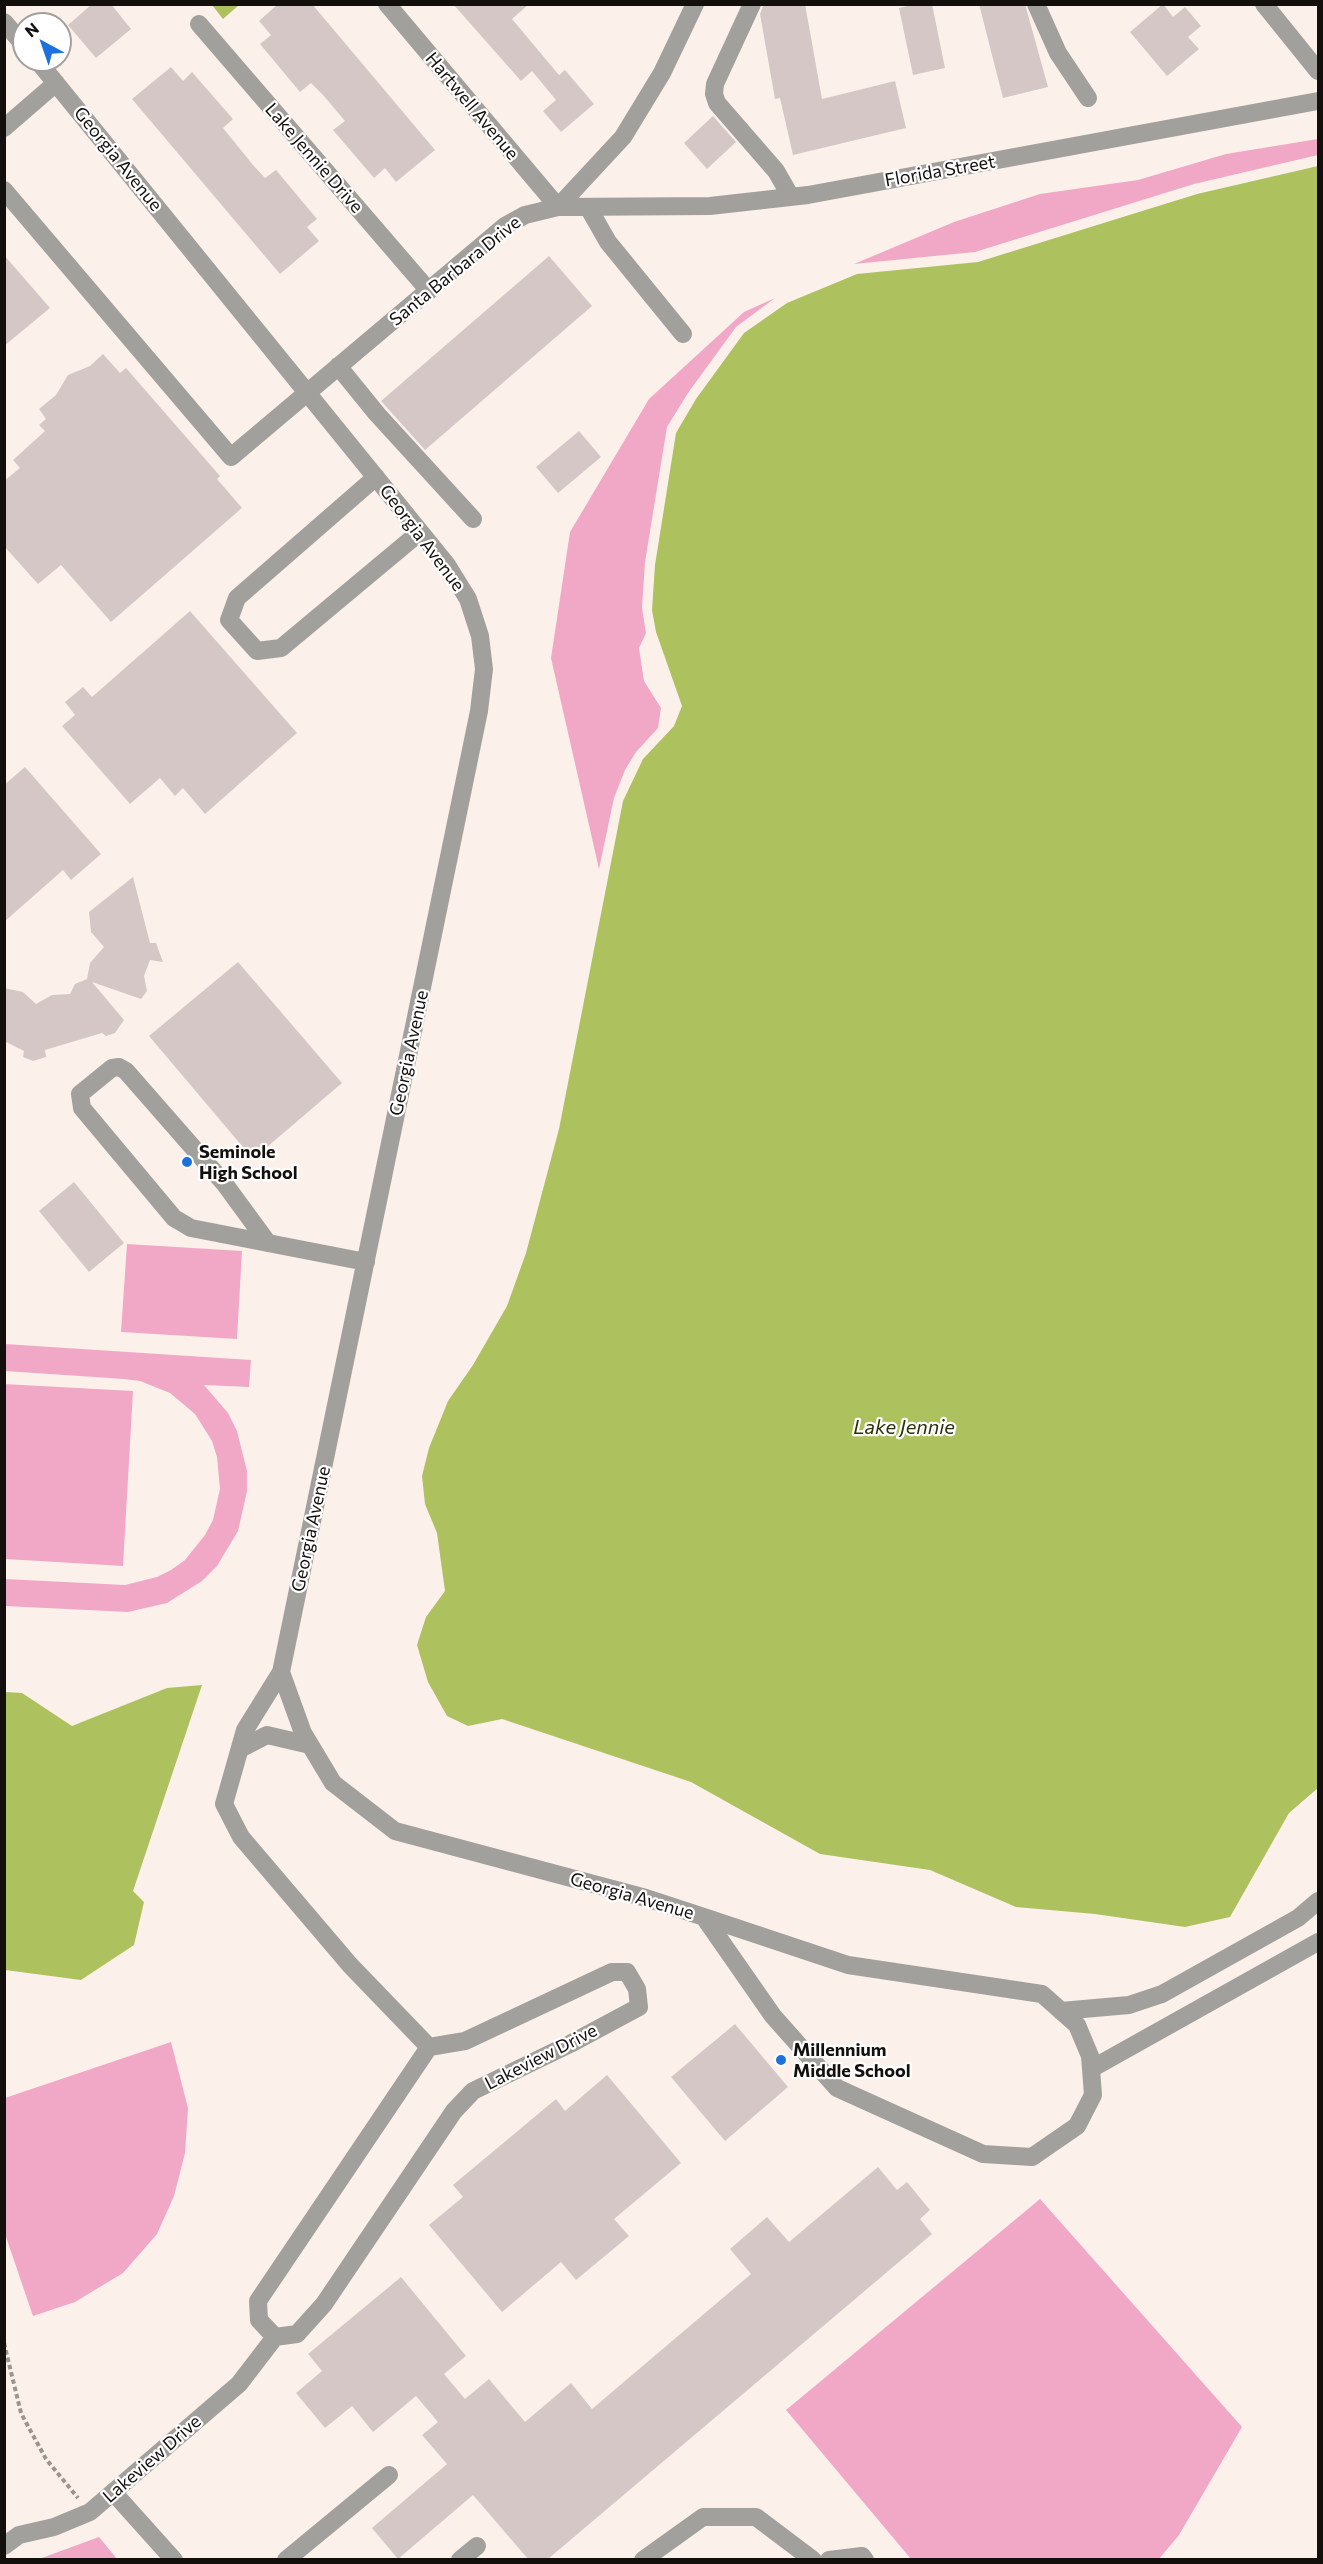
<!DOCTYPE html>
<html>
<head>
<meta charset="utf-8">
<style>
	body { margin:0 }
	#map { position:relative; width:1323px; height:2564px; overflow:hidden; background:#fcf1ea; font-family:Commissioner,sans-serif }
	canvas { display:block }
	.frame { position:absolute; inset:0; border:6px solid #130f0d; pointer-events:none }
	.north { position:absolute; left:12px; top:12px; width:60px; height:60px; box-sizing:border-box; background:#fff; border:2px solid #a19f9e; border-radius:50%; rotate:320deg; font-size:16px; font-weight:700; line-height:24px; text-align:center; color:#130f0d }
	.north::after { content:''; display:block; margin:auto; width:21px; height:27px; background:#1c72dc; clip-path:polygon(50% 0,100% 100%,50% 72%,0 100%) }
</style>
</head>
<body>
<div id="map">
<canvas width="1323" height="2564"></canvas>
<div class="frame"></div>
<div class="north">N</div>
</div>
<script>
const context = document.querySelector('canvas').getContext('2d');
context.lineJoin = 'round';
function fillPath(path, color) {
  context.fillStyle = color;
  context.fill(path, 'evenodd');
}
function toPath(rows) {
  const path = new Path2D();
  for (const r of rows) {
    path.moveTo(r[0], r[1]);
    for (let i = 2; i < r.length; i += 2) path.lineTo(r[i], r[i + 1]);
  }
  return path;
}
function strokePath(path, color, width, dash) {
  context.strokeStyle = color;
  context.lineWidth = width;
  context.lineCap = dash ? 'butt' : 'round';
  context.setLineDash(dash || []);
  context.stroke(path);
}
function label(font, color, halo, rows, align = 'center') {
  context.font = font + ' Commissioner,sans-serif';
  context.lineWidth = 4.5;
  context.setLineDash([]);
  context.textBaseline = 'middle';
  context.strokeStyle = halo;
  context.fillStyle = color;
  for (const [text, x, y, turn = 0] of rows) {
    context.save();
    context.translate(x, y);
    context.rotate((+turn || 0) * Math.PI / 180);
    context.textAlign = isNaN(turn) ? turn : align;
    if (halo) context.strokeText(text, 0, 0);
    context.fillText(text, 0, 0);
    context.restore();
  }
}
fillPath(toPath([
	[1318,139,1318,155,1194,184,975,252,854,264,823,277,954,222,1040,194,1138,180,1226,154],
	[775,298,736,327,688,393,667,427,645,562,642,608,646,633,639,648,644,681,661,708,658,728,636,752,625,770,614,798,599,869,551,658,570,532,649,399,744,312],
	[127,1244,242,1251,237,1339,121,1332],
	[5,1344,251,1360,249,1387,204,1385,228,1413,237,1431,247,1471,247,1491,238,1531,217,1566,202,1581,167,1603,128,1612,5,1606,5,1579,125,1585,157,1577,171,1570,185,1560,205,1535,213,1520,220,1489,217,1457,212,1441,195,1414,170,1393,140,1381,124,1379,5,1371],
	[4,1384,133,1391,123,1566,5,1559],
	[171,2042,188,2108,185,2153,174,2196,157,2234,123,2273,75,2302,33,2316,5,2234,5,2098],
	[1040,2199,1242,2427,1179,2535,1159,2559,911,2559,786,2410],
	[99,2537,117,2559,39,2559]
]), '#f1a8c7');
fillPath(toPath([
	[212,5,239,5,223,19],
	[1318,166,1318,1788,1289,1813,1230,1917,1185,1927,1095,1914,1016,1907,930,1870,820,1854,691,1782,502,1719,468,1726,447,1716,428,1682,417,1645,426,1617,445,1591,437,1533,425,1504,422,1476,429,1448,448,1401,473,1365,507,1306,526,1253,559,1129,623,801,643,759,674,726,682,706,656,632,652,610,655,565,676,433,696,399,744,333,787,303,857,274,978,262,1197,194],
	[202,1685,133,1891,144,1902,134,1945,81,1980,5,1970,5,1692,22,1693,72,1726,167,1688]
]), '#adc15e');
fillPath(toPath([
	[92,4,111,4,131,29,96,58,68,25],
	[278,4,312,4,435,150,396,182,385,168,374,178,333,130,345,121,324,96,311,83,300,92,260,44,271,35,259,21],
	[453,4,529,4,512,19,559,75,565,70,594,104,561,132,543,111,556,100,532,71,521,81],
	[771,4,805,4,822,99,895,81,906,128,793,155,780,98,775,99,760,14,763,6],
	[916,4,932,4,945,68,913,75,899,8],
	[979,4,1025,4,1048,87,1003,98],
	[1163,4,1173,17,1185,7,1201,26,1188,37,1199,49,1167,76,1130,32],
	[171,67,183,81,192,72,233,119,223,128,253,165,265,178,276,170,317,219,307,227,319,241,280,274,132,99],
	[713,116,736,142,707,169,684,143],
	[4,255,50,308,4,346],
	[549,256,592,306,425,450,381,401],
	[103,354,120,373,126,368,220,476,217,479,242,508,111,622,61,565,38,584,4,546,4,481,20,468,13,460,45,431,39,425,46,419,39,409,56,395,68,375,90,366],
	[579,431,601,457,558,493,536,467],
	[190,611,297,733,205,814,183,788,175,796,160,778,130,804,62,726,75,715,65,702,83,687,92,697],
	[25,767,101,854,71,880,63,870,4,922,4,785],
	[133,877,150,943,156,943,163,962,150,960,144,976,147,991,141,999,92,982,124,1020,115,1033,106,1036,102,1033,45,1050,46,1057,33,1061,23,1057,24,1051,4,1041,4,988,23,992,36,1004,52,995,70,994,75,984,87,979,90,963,104,947,91,932,89,912],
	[238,962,342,1083,253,1159,149,1036],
	[74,1182,124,1243,89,1272,39,1211],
	[735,2024,788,2087,725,2141,671,2077],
	[607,2075,681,2163,614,2219,629,2236,576,2280,561,2262,502,2312,429,2225,463,2197,453,2185,556,2099,565,2111],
	[878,2167,897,2190,907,2182,930,2210,920,2219,932,2234,548,2559,528,2559,473,2495,398,2559,372,2528,447,2464,422,2435,438,2422,416,2396,373,2432,352,2406,325,2428,296,2393,322,2371,308,2354,401,2277,466,2356,444,2374,465,2399,489,2379,525,2422,571,2383,592,2409,751,2274,730,2249,767,2217,789,2242]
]), '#d5c7c6');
strokePath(toPath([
	[4,2343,21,2413,29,2428,46,2459,78,2498]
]), '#9c948f', 4, [4.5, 3]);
strokePath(toPath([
	[387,4,558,207],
	[752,4,715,84,714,94,717,103,776,171,791,197],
	[1036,4,1058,53,1088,98],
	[1264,4,1318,71],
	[4,22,24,45],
	[199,24,429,291],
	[37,60,447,565,468,599,480,636,484,669,479,711,281,1672,303,1733,333,1783,395,1831,646,1898,704,1917,848,1965,1042,1994,1077,2025,1090,2056,1093,2095,1077,2126,1032,2157,983,2154,837,2088,773,2016,704,1917],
	[4,128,56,83],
	[4,190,231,457,505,226,525,215,558,207,710,206,808,195,1318,101],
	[558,207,623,137,662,73,695,4],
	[588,207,608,242,683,334],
	[338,366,377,414,473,519],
	[376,477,237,598,229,620,257,651,281,648,420,532],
	[268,1243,224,1183,126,1071,119,1067,112,1068,80,1094,82,1108,174,1218,191,1228,268,1243,366,1262],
	[281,1672,245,1730,224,1804,241,1837,350,1965,429,2047],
	[240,1749,267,1735,310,1745],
	[612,1972,627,1972,637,1989,639,2007,570,2044,473,2091,454,2111,324,2304,297,2334,275,2337,259,2320,258,2301,429,2047,465,2041,612,1972],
	[1061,2011,1129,2005,1162,1994,1298,1918,1318,1901],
	[1091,2069,1318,1942],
	[113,2492,174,2560],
	[4,2546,19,2535,54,2527,90,2512,239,2384,275,2337],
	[286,2560,389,2475],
	[460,2560,477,2546],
	[643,2560,703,2517,756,2517,813,2560],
	[829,2560,862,2556,865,2560]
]), '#a2a09c', 18);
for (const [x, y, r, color] of [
	[187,1162,6,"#1c72dc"],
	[781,2060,6,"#1c72dc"]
]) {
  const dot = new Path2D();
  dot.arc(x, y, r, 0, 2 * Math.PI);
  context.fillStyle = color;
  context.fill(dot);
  strokePath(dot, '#fff', 2);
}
label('18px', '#130f0d', '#fff', [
	["Hartwell Avenue",472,106,50],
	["Lake Jennie Drive",314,158,49],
	["Georgia Avenue",118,159,51],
	["Florida Street",940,171,-10],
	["Santa Barbara Drive",455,271,-39],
	["Georgia Avenue",422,538,53],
	["Georgia Avenue",409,1053,-78],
	["Georgia Avenue",311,1529,-78],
	["Georgia Avenue",632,1896,16],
	["Lakeview Drive",541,2057,-27],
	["Lakeview Drive",152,2459,-41]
]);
label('bold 18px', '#130f0d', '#fff', [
	["Seminole",199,1152],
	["High School",199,1173],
	["Millennium",793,2050],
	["Middle School",793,2071]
], 'left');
label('italic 20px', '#2a3107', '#fff', [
	["Lake Jennie",904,1427]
]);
</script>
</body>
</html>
